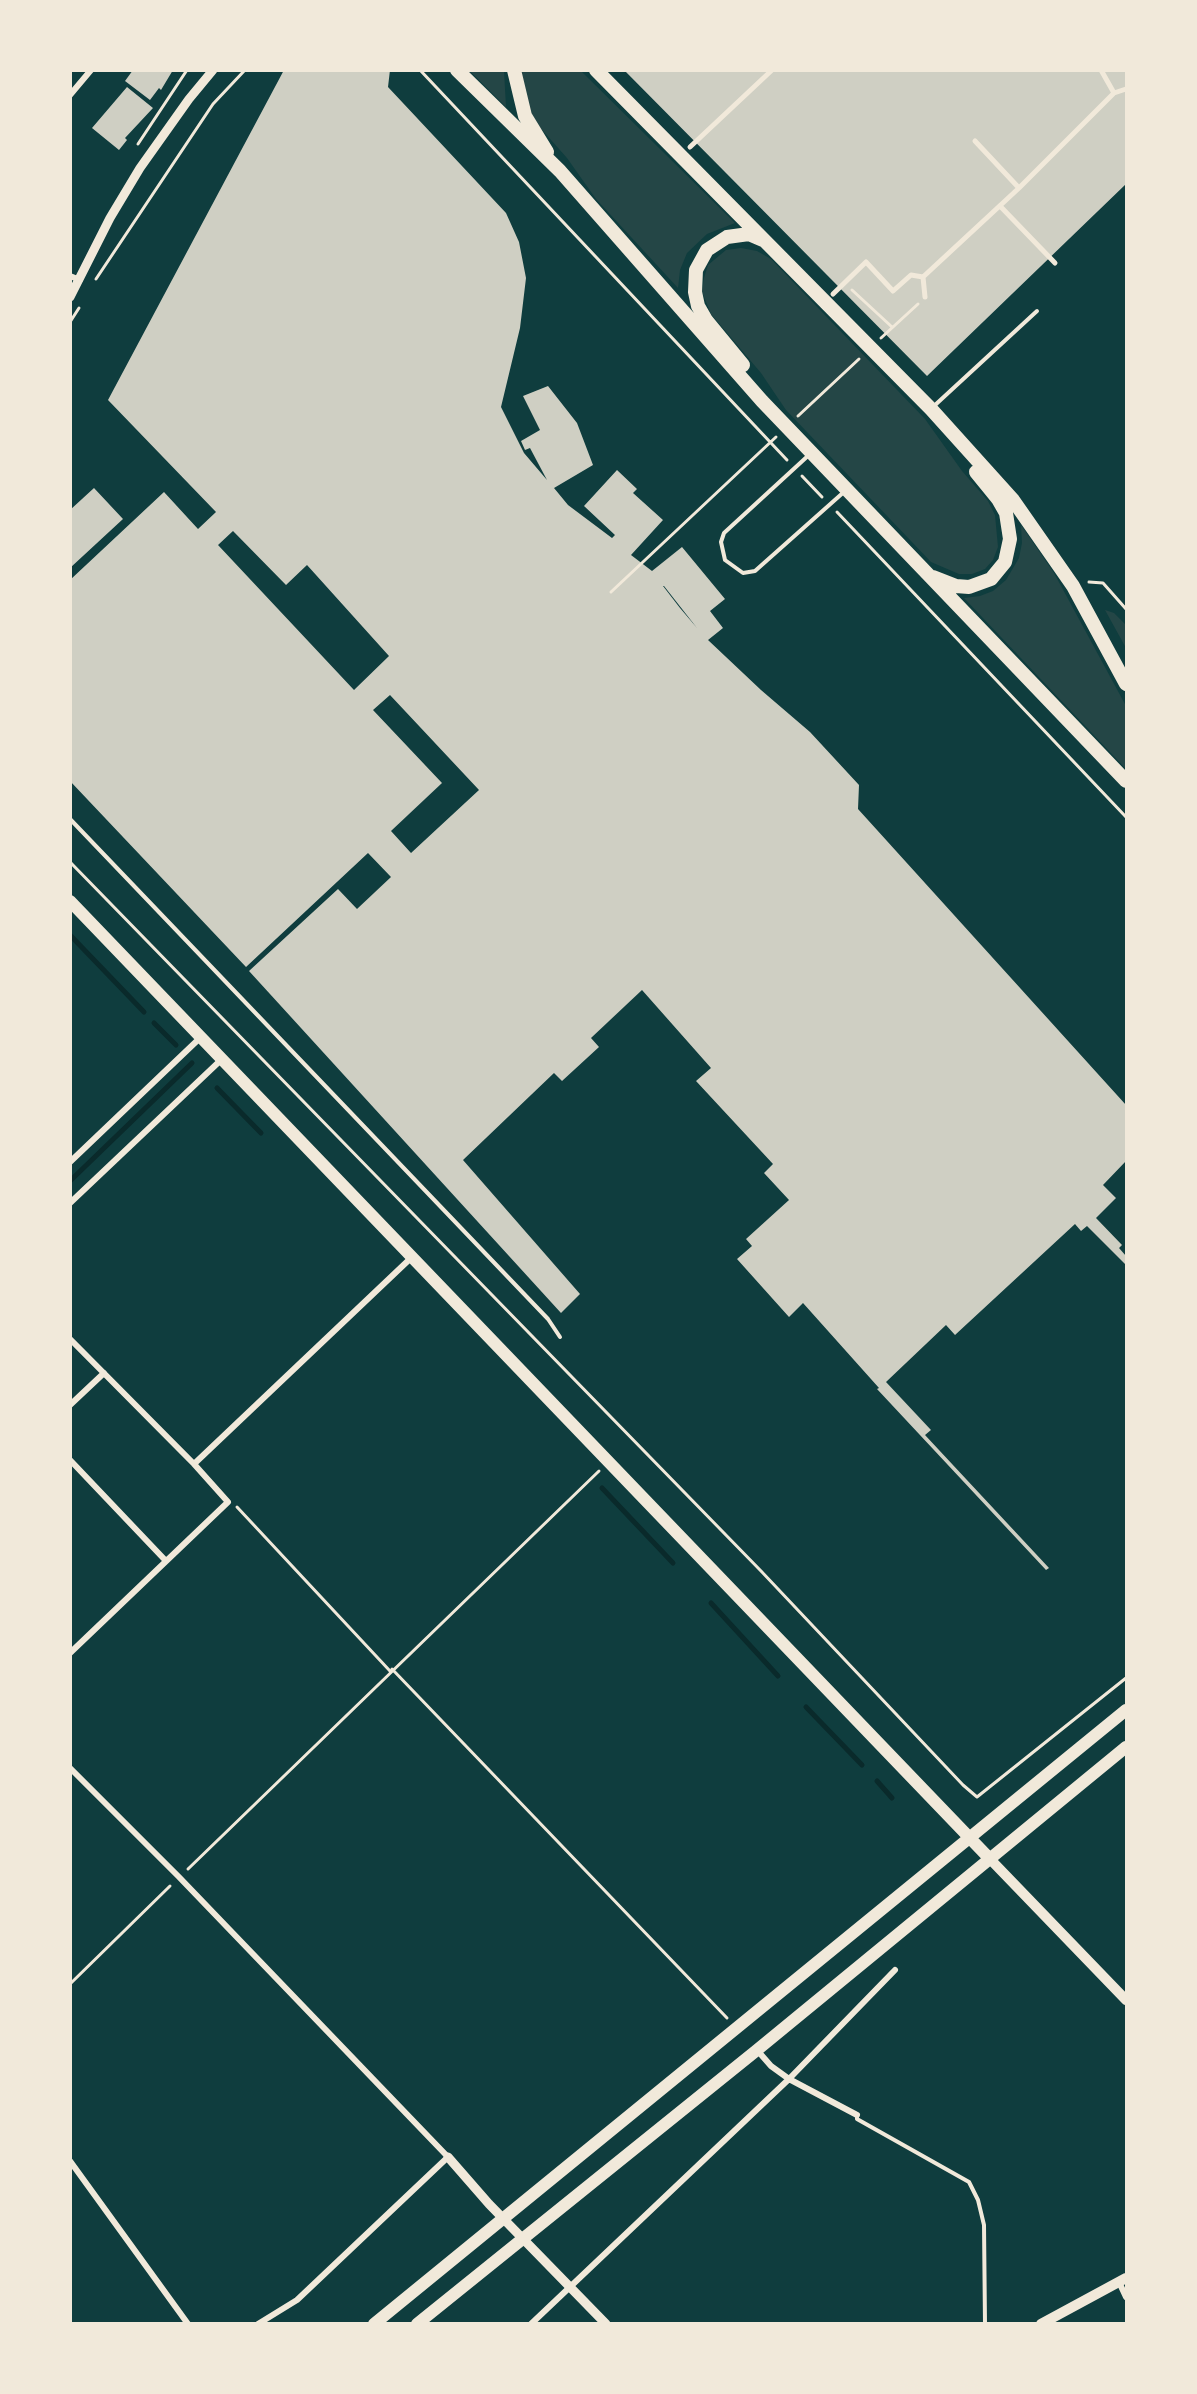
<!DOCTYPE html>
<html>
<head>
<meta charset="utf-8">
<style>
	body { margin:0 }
	#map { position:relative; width:1197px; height:2394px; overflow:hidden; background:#0f3d3e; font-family:"Playfair Display",serif }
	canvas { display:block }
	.frame { position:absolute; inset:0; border:72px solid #f1e9da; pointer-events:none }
</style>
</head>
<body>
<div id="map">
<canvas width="1197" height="2394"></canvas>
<div class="frame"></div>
</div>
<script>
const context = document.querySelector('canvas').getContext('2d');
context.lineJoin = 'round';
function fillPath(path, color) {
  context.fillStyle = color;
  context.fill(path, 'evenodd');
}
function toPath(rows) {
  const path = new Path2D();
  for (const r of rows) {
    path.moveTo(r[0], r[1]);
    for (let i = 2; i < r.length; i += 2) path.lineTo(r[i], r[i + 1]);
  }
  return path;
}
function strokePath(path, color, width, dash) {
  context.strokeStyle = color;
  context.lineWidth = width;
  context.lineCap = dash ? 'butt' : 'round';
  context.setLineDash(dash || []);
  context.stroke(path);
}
fillPath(toPath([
	[470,71,504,71,506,107],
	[521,71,581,71,735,223,707,234,687,253,680,270,678,288,596,199,567,158,536,123,529,112],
	[741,248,757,251,771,259,925,419,962,471,988,501,995,515,998,547,993,560,985,569,972,574,959,574,931,562,786,410,761,373,711,314,702,292,704,278,708,265,726,250],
	[1021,525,1054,573,1126,706,1126,769,964,598,980,596,993,591,1006,580,1019,558,1022,543],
	[1105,610,1114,613,1126,625,1126,648]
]), '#244646');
strokePath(toPath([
	[70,935,144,1012],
	[154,1023,176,1045],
	[217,1088,261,1133],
	[70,1181,192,1063],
	[602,1488,673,1563],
	[711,1603,778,1676],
	[806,1707,862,1765],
	[877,1781,892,1798]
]), '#0a2a2b', 5);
fillPath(toPath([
	[133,70,173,70,161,90,159,88,150,100,125,81],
	[284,70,390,70,388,87,506,213,519,242,526,278,520,328,501,407,524,453,547,480,530,448,525,450,521,441,540,430,523,396,548,386,577,423,593,465,554,488,568,505,612,538,615,535,584,506,617,470,637,489,633,493,663,520,631,555,652,571,682,547,725,599,710,611,723,628,708,640,761,690,810,732,859,785,858,809,1126,1105,1126,1161,1103,1185,1116,1198,1096,1218,1122,1245,1119,1248,1126,1256,1126,1265,1087,1226,1081,1231,1075,1224,955,1335,946,1325,886,1382,931,1430,925,1435,1049,1568,1046,1570,877,1389,879,1388,803,1303,789,1317,737,1259,752,1246,746,1239,789,1200,764,1173,773,1164,696,1081,711,1068,642,990,591,1038,599,1047,562,1081,554,1073,463,1160,580,1294,561,1313,249,971,338,889,357,909,391,877,368,853,246,967,70,781,70,580,164,492,198,529,216,512,108,400],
	[233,531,286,585,307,565,389,656,354,690,218,545],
	[663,586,664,586,697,628,680,608],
	[390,695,479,790,411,853,391,831,442,783,373,710],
	[624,70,1126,70,1126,184,927,376],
	[127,87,153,108,125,138,127,140,119,150,92,128],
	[94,488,123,519,70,568,70,510]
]), '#cfcfc3');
strokePath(toPath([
	[420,70,787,460],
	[138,144,187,70],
	[96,279,213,104,245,70],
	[852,290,892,327],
	[70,322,79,308],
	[881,338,918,304],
	[798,416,859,359],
	[802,476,822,497],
	[837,512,1126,817],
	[1089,582,1103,583,1126,609],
	[611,592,776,437],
	[70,862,761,1571,963,1785,977,1797,1126,1678],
	[237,1507,390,1671],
	[392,1669,727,2018],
	[188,1869,599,1471],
	[70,1984,170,1886]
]), '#f1e9da', 3);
strokePath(toPath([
	[934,406,1037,311],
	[810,454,724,533,721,542,725,560,743,573,755,571,845,491],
	[70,819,548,1319,560,1337],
	[857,2116,857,2119,969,2182,978,2200,984,2225,985,2324]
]), '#f1e9da', 4);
strokePath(toPath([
	[1101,70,1114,93],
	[975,141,1019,188],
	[690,147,772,70],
	[1000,206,1055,263],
	[923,277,925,297],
	[833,294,866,262,893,291,911,275,923,277,1019,188,1114,93,1126,89]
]), '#f1e9da', 5);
strokePath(toPath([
	[70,95,91,70],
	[70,276,80,280],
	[70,1162,201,1037],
	[70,1203,222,1059],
	[70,1339,194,1464,228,1502,70,1653],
	[70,1405,104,1373],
	[70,1460,166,1561],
	[194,1464,412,1257],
	[70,1768,179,1877,448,2157,297,2300,258,2324],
	[757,2050,771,2066,789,2079,857,2115],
	[70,2161,188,2324],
	[1119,2282,1126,2297],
	[531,2324,789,2079,895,1970]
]), '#f1e9da', 6);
strokePath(toPath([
	[70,297,110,218,140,168,189,99,213,70],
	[448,2157,489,2204,606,2324]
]), '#f1e9da', 9);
strokePath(toPath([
	[990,1859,1126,2000],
	[1041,2324,1126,2278]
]), '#f1e9da', 10);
strokePath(toPath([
	[70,901,990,1859],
	[374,2324,1126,1710],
	[417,2324,757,2050,1126,1747]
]), '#f1e9da', 12);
strokePath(toPath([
	[457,70,560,171,762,401,1126,781],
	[514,70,525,116,547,152],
	[596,70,931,409,1013,500,1073,586,1126,684],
	[743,365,706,320,698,306,695,292,696,270,707,250,727,237,749,234,763,240],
	[933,577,956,586,969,587,991,579,1005,562,1010,539,1006,513,998,499,976,472]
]), '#f1e9da', 14);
</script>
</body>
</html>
